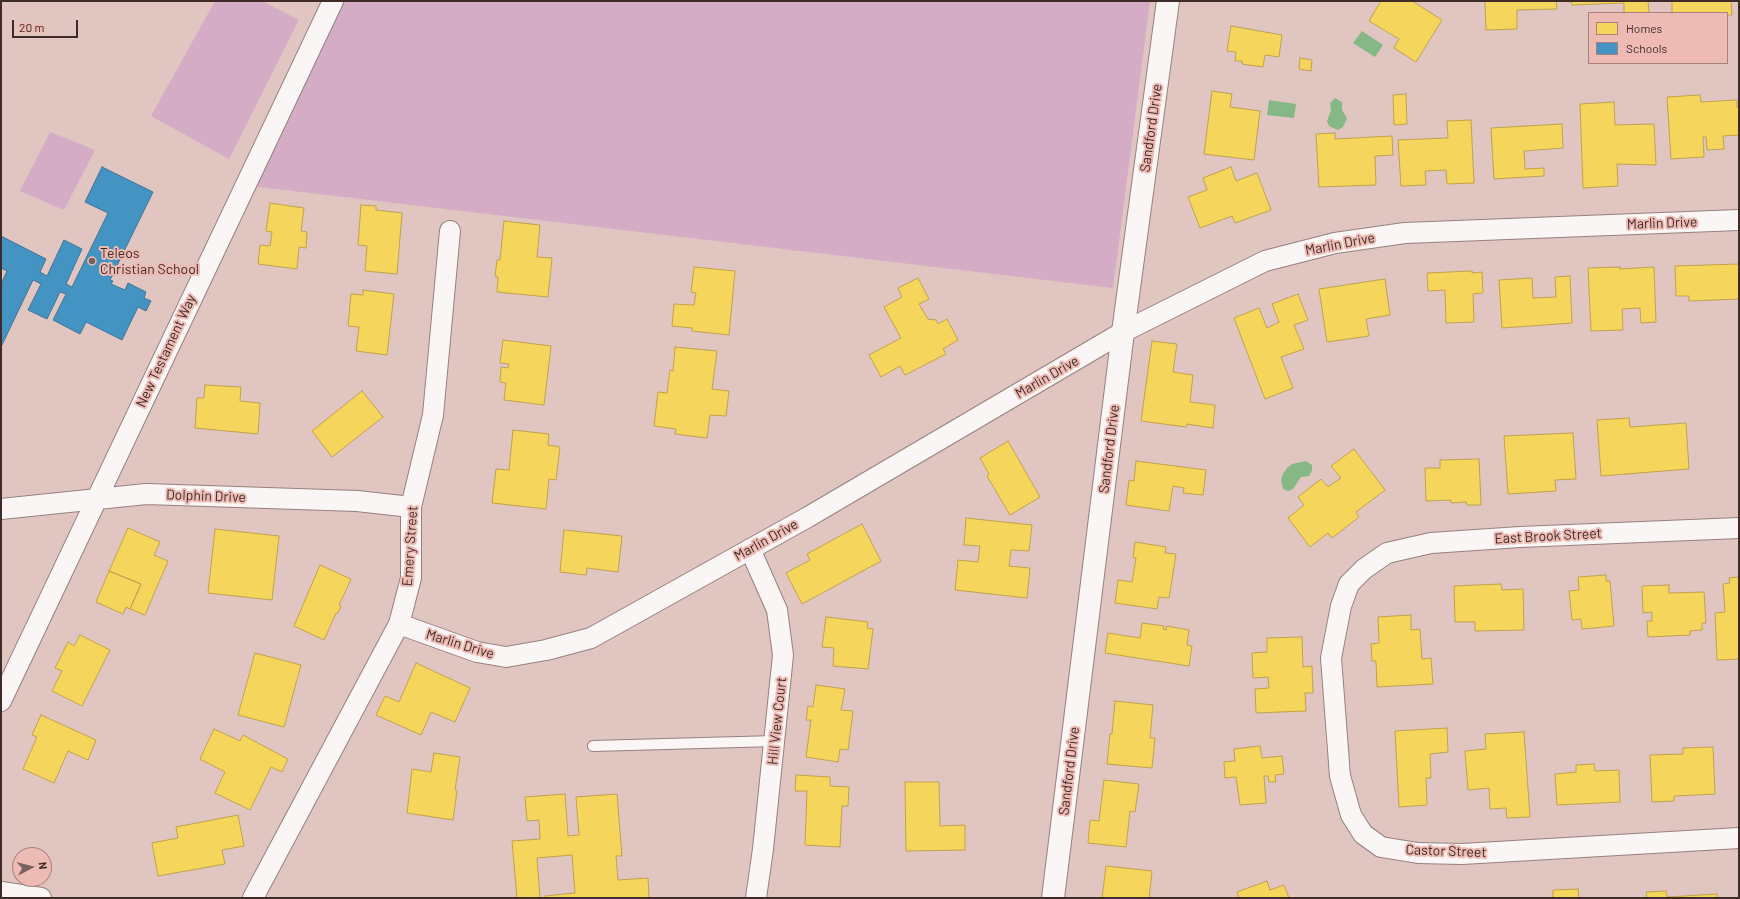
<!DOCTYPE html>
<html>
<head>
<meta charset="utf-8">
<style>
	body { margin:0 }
	#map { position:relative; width:1740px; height:899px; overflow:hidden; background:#e1c5c1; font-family:Barlow,sans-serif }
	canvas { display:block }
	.frame { position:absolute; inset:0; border:2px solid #3f2c29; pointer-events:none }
	.legend { position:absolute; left:1588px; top:12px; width:140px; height:52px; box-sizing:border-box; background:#eebbb4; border:1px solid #a8827c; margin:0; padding:5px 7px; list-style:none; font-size:12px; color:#3f2c29 }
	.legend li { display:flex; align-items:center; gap:8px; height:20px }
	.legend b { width:20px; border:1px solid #a8827c }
	.north { position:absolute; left:12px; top:847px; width:40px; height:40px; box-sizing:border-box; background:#eebbb4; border:1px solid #a8827c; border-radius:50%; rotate:83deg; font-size:11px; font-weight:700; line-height:16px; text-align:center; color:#3f2c29 }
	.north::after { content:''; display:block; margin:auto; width:14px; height:18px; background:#78625e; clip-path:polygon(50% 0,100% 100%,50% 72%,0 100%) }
	.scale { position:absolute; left:12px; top:20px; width:66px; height:18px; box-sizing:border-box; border:2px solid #3f2c29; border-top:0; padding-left:5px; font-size:12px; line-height:14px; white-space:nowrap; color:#3f2c29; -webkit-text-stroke:3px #eebbb4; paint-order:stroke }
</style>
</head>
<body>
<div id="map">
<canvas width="1740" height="899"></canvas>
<div class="frame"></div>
<ul class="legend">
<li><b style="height:11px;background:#f6d55c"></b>Homes</li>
<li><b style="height:11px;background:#4393c3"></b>Schools</li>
</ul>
<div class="north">N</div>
<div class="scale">20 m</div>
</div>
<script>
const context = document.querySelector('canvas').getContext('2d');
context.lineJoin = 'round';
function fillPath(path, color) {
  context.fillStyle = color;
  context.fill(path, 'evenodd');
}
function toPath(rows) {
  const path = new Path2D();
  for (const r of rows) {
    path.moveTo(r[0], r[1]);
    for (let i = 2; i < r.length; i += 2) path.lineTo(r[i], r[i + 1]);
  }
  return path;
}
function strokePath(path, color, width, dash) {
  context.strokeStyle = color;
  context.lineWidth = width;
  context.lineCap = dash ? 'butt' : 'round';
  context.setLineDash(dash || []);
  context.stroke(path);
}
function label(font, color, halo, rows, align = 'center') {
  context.font = font + ' Barlow,sans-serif';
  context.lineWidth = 4;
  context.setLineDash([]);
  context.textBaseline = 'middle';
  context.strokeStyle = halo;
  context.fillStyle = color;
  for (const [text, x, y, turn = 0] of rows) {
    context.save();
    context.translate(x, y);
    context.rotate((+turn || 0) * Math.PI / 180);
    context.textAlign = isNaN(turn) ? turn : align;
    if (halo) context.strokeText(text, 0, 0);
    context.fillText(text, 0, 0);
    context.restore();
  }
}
fillPath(toPath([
	[215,1,262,1,299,20,229,159,151,116],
	[340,1,1150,1,1113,288,251,186],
	[50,132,95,150,64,210,20,191]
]), '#d4acc5');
fillPath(toPath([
	[1362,31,1383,45,1375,57,1353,43],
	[1335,98,1342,102,1342,110,1347,118,1343,127,1338,130,1329,126,1327,121,1331,110,1330,103],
	[1269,100,1296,104,1294,118,1267,115],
	[1306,461,1312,465,1312,471,1309,476,1301,477,1293,489,1288,491,1283,489,1281,480,1283,474,1287,468,1292,464]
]), '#85b885');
const homes = toPath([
	[1381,1,1412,1,1442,20,1416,62,1394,48,1399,39,1369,21,1381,1],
	[1485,1,1556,1,1557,9,1517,10,1517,29,1486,30,1485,1],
	[1571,1,1648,1,1649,13,1624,13,1624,3,1572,5,1571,1],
	[1672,1,1731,1,1732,15,1727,15,1727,13,1672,13,1672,1],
	[1231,26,1282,35,1279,57,1265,55,1263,67,1242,64,1242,61,1235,61,1236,52,1227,51,1231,26],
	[1300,58,1312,60,1311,71,1299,69,1300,58],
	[1212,91,1232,94,1230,107,1260,111,1254,160,1204,154,1212,91],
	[1406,94,1407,124,1394,125,1393,95,1406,94],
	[1700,95,1701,102,1737,100,1737,107,1739,107,1739,135,1723,136,1724,149,1707,150,1706,137,1703,137,1704,157,1671,159,1667,97,1700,95],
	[1614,102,1615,125,1654,124,1656,165,1617,164,1618,186,1583,188,1580,104,1614,102],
	[1471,120,1474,183,1447,184,1446,170,1425,171,1426,185,1401,186,1398,140,1448,138,1447,121,1471,120],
	[1562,124,1563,148,1524,151,1525,169,1544,168,1544,176,1494,179,1491,128,1562,124],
	[1335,133,1335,139,1392,136,1393,155,1375,156,1376,185,1319,187,1316,134,1335,133],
	[1231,167,1236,181,1257,173,1271,210,1235,223,1232,216,1200,228,1188,197,1207,190,1203,178,1231,167],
	[270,203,304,208,301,231,307,232,306,248,299,247,297,269,258,264,260,245,270,246,272,232,266,231,270,203],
	[361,205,376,206,376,210,402,213,397,274,365,271,367,246,358,245,361,205],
	[504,221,540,225,537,257,552,258,548,297,497,292,498,277,495,276,497,260,500,260,504,221],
	[1739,264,1739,299,1689,301,1689,296,1676,296,1675,266,1739,264],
	[694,267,735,271,729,335,692,331,692,328,672,326,674,304,694,305,696,293,691,292,694,267],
	[1620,267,1620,269,1654,267,1656,322,1641,323,1640,308,1622,309,1623,330,1591,331,1588,268,1620,267],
	[1472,271,1472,273,1482,272,1483,293,1473,294,1474,322,1446,323,1445,290,1428,291,1427,273,1472,271],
	[1570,276,1572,323,1502,328,1499,280,1532,278,1533,298,1556,297,1555,277,1570,276],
	[918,278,929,299,919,304,928,319,936,320,938,324,947,319,958,340,943,349,946,354,905,375,900,366,881,377,869,355,901,338,884,307,902,297,898,288,918,278],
	[1385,279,1390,315,1366,319,1369,336,1327,342,1319,289,1385,279],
	[363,290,394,294,387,355,356,351,359,327,348,326,351,294,363,295,363,290],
	[1298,294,1308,320,1294,325,1304,349,1281,357,1293,388,1265,399,1234,318,1259,308,1267,328,1279,322,1272,304,1298,294],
	[503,340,551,346,544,405,504,400,506,383,500,382,501,367,508,368,509,364,500,363,503,340],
	[1152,341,1177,344,1173,372,1193,375,1190,402,1215,405,1213,428,1187,424,1186,427,1141,421,1152,341],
	[675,347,717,351,712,389,729,391,726,416,710,415,707,438,675,434,676,429,654,426,658,392,667,393,670,370,673,371,675,347],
	[205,385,241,387,240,401,260,403,258,434,195,428,197,398,204,398,205,385],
	[362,391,383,417,332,457,312,431,362,391],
	[1629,418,1630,427,1686,423,1689,469,1601,476,1597,420,1629,418],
	[513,430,549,434,548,445,560,447,556,480,549,479,546,509,492,503,496,469,509,470,513,430],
	[1573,433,1576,479,1555,480,1556,491,1508,494,1504,436,1573,433],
	[1008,441,1040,497,1010,515,987,476,989,474,980,458,1008,441],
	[1354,449,1385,490,1356,512,1359,517,1332,538,1328,533,1310,547,1288,518,1304,505,1298,497,1321,479,1328,487,1341,478,1331,466,1354,449],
	[1479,459,1481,505,1467,505,1466,502,1451,503,1451,500,1426,501,1425,468,1440,468,1440,460,1479,459],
	[1136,461,1206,470,1203,495,1183,493,1184,488,1173,486,1169,511,1126,505,1129,480,1134,481,1136,461],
	[966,518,1032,525,1029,551,1011,550,1009,566,1030,568,1027,598,955,590,958,560,978,562,980,546,964,545,966,518],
	[862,524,881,561,802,604,786,573,810,560,807,554,862,524],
	[128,528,160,542,154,555,168,561,145,615,130,609,141,584,109,571,128,528],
	[215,529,279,536,272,600,208,593,215,529],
	[564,530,622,536,618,572,587,568,586,575,560,572,564,530],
	[1135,542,1166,547,1165,553,1176,554,1169,598,1159,597,1157,609,1115,603,1118,580,1132,582,1136,558,1133,558,1135,542],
	[320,565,351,579,339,605,341,606,338,613,336,613,324,640,294,626,320,565],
	[109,571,141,584,130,609,126,607,123,614,96,602,109,571],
	[1606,575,1606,581,1610,581,1614,626,1582,629,1581,619,1572,620,1569,591,1579,590,1578,577,1606,575],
	[1739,577,1739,659,1717,660,1715,613,1725,612,1723,584,1730,583,1729,578,1739,577],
	[1501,584,1502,590,1523,589,1524,630,1475,631,1475,622,1455,622,1454,586,1501,584],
	[1669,585,1669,593,1704,592,1706,623,1702,623,1702,630,1690,631,1690,635,1648,637,1647,621,1652,621,1652,612,1643,613,1642,586,1669,585],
	[1411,615,1411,630,1420,629,1422,659,1431,658,1433,684,1377,687,1376,661,1372,661,1371,644,1379,643,1378,617,1411,615],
	[826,617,868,622,867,628,873,629,868,669,833,666,834,648,822,647,826,617],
	[1142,623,1164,626,1163,629,1166,630,1167,626,1189,630,1187,645,1192,646,1189,666,1105,653,1108,633,1140,638,1142,623],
	[80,635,110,650,82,706,52,691,62,671,55,668,68,642,74,646,80,635],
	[1302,637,1303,667,1312,666,1313,693,1305,693,1306,711,1256,713,1255,689,1269,688,1268,677,1253,678,1252,653,1267,652,1267,638,1302,637],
	[255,653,301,665,284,727,238,715,255,653],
	[416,663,470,688,455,722,431,712,421,735,376,715,385,696,399,702,416,663],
	[816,685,845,689,841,710,853,711,848,750,840,749,838,762,806,757,811,720,806,720,808,706,813,707,816,685],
	[1115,701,1153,705,1150,738,1155,738,1152,768,1107,764,1110,734,1112,734,1115,701],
	[41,715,96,740,88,760,68,751,54,783,23,769,37,737,32,735,41,715],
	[1447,728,1448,752,1430,754,1431,778,1426,778,1427,805,1399,807,1395,731,1447,728],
	[214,729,240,741,243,735,288,759,282,772,271,767,250,810,215,793,225,772,200,759,214,729],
	[1524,732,1530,817,1507,818,1506,808,1490,809,1489,788,1468,790,1465,751,1486,749,1485,734,1524,732],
	[1260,746,1262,758,1282,756,1284,774,1275,775,1276,782,1269,782,1268,776,1264,776,1266,803,1240,805,1236,777,1225,778,1224,762,1235,761,1234,749,1260,746],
	[1713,747,1715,794,1674,796,1674,801,1652,802,1650,755,1683,754,1683,748,1713,747],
	[434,753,460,757,455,790,457,791,453,820,407,813,412,769,431,772,434,753],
	[1594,764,1595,771,1619,770,1620,802,1557,805,1555,774,1576,772,1576,765,1594,764],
	[796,775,830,777,830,786,849,787,848,806,842,806,840,847,805,845,807,791,795,791,796,775],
	[1104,780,1139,784,1135,812,1130,811,1126,847,1088,843,1090,820,1099,821,1104,780],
	[905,782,939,782,940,826,965,825,965,850,906,851,905,782],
	[565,794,568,836,579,835,576,797,617,794,622,856,616,856,618,880,648,878,649,898,546,898,545,896,575,893,572,855,537,858,540,898,517,898,512,841,540,839,539,820,527,821,525,797,565,794],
	[238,815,244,846,222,850,225,864,158,876,152,843,178,838,176,827,238,815],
	[1106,866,1152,871,1149,898,1102,898,1106,866],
	[1267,881,1270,890,1284,885,1289,898,1239,898,1237,892,1267,881],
	[1578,889,1579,898,1553,898,1553,890,1578,889],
	[1666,891,1667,897,1717,894,1717,898,1647,898,1646,892,1666,891]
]);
fillPath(homes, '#f6d55c');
strokePath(homes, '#bfa24d', 1);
const schools = toPath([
	[102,167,153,192,110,280,113,281,111,284,125,290,128,283,146,292,144,298,151,301,146,311,138,307,122,340,86,322,80,334,53,320,66,294,60,292,47,319,28,310,41,284,33,280,1,347,1,284,7,271,1,268,1,236,46,259,40,272,47,276,64,240,82,249,66,284,72,287,108,213,85,202,102,167]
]);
fillPath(schools, '#4393c3');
strokePath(schools, '#427495', 1);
const service = toPath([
	[593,746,776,741]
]);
const minor = toPath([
	[1,509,146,494,357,501,411,507],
	[1739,528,1520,537,1431,543,1387,553,1364,569,1349,584,1341,606,1331,658,1340,776,1351,815,1363,834,1381,847,1418,853,1462,854,1739,838],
	[750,549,777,610,783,655,763,849,756,898],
	[399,624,477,652,506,657,546,650,591,638,808,517,1123,332,1265,261,1335,243,1405,233,1739,220],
	[1,701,333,1],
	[1,892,41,898],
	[253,898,399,624,411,578,411,507,433,415,450,231]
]);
const tertiary = toPath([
	[1053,898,1123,332,1168,1]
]);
strokePath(service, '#96817e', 12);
strokePath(minor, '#96817e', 22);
strokePath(tertiary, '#96817e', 24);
strokePath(service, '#faf6f6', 10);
strokePath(minor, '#faf6f6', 20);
strokePath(tertiary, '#faf6f6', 22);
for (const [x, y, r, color] of [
	[92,261,4,"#78625e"]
]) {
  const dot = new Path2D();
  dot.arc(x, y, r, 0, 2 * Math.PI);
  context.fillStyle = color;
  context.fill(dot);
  strokePath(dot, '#eebbb4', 1.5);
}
label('14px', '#3f2c29', '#eebbb4', [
	["Sandford Drive",1151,128,-82],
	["Marlin Drive",1662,223,-2],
	["Marlin Drive",1340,244,-11],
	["New Testament Way",166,351,-65],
	["Marlin Drive",1047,377,-30],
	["Sandford Drive",1109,449,-83],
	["Dolphin Drive",206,496,2],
	["East Brook Street",1548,536,-3],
	["Marlin Drive",766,540,-29],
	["Emery Street",410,546,-86],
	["Marlin Drive",460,644,17],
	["Hill View Court",777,721,-84],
	["Sandford Drive",1069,771,-83],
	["Castor Street",1446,851,2]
]);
label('14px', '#3f2c29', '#eebbb4', [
	["Teleos",100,253],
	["Christian School",100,269]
], 'left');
</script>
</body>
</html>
